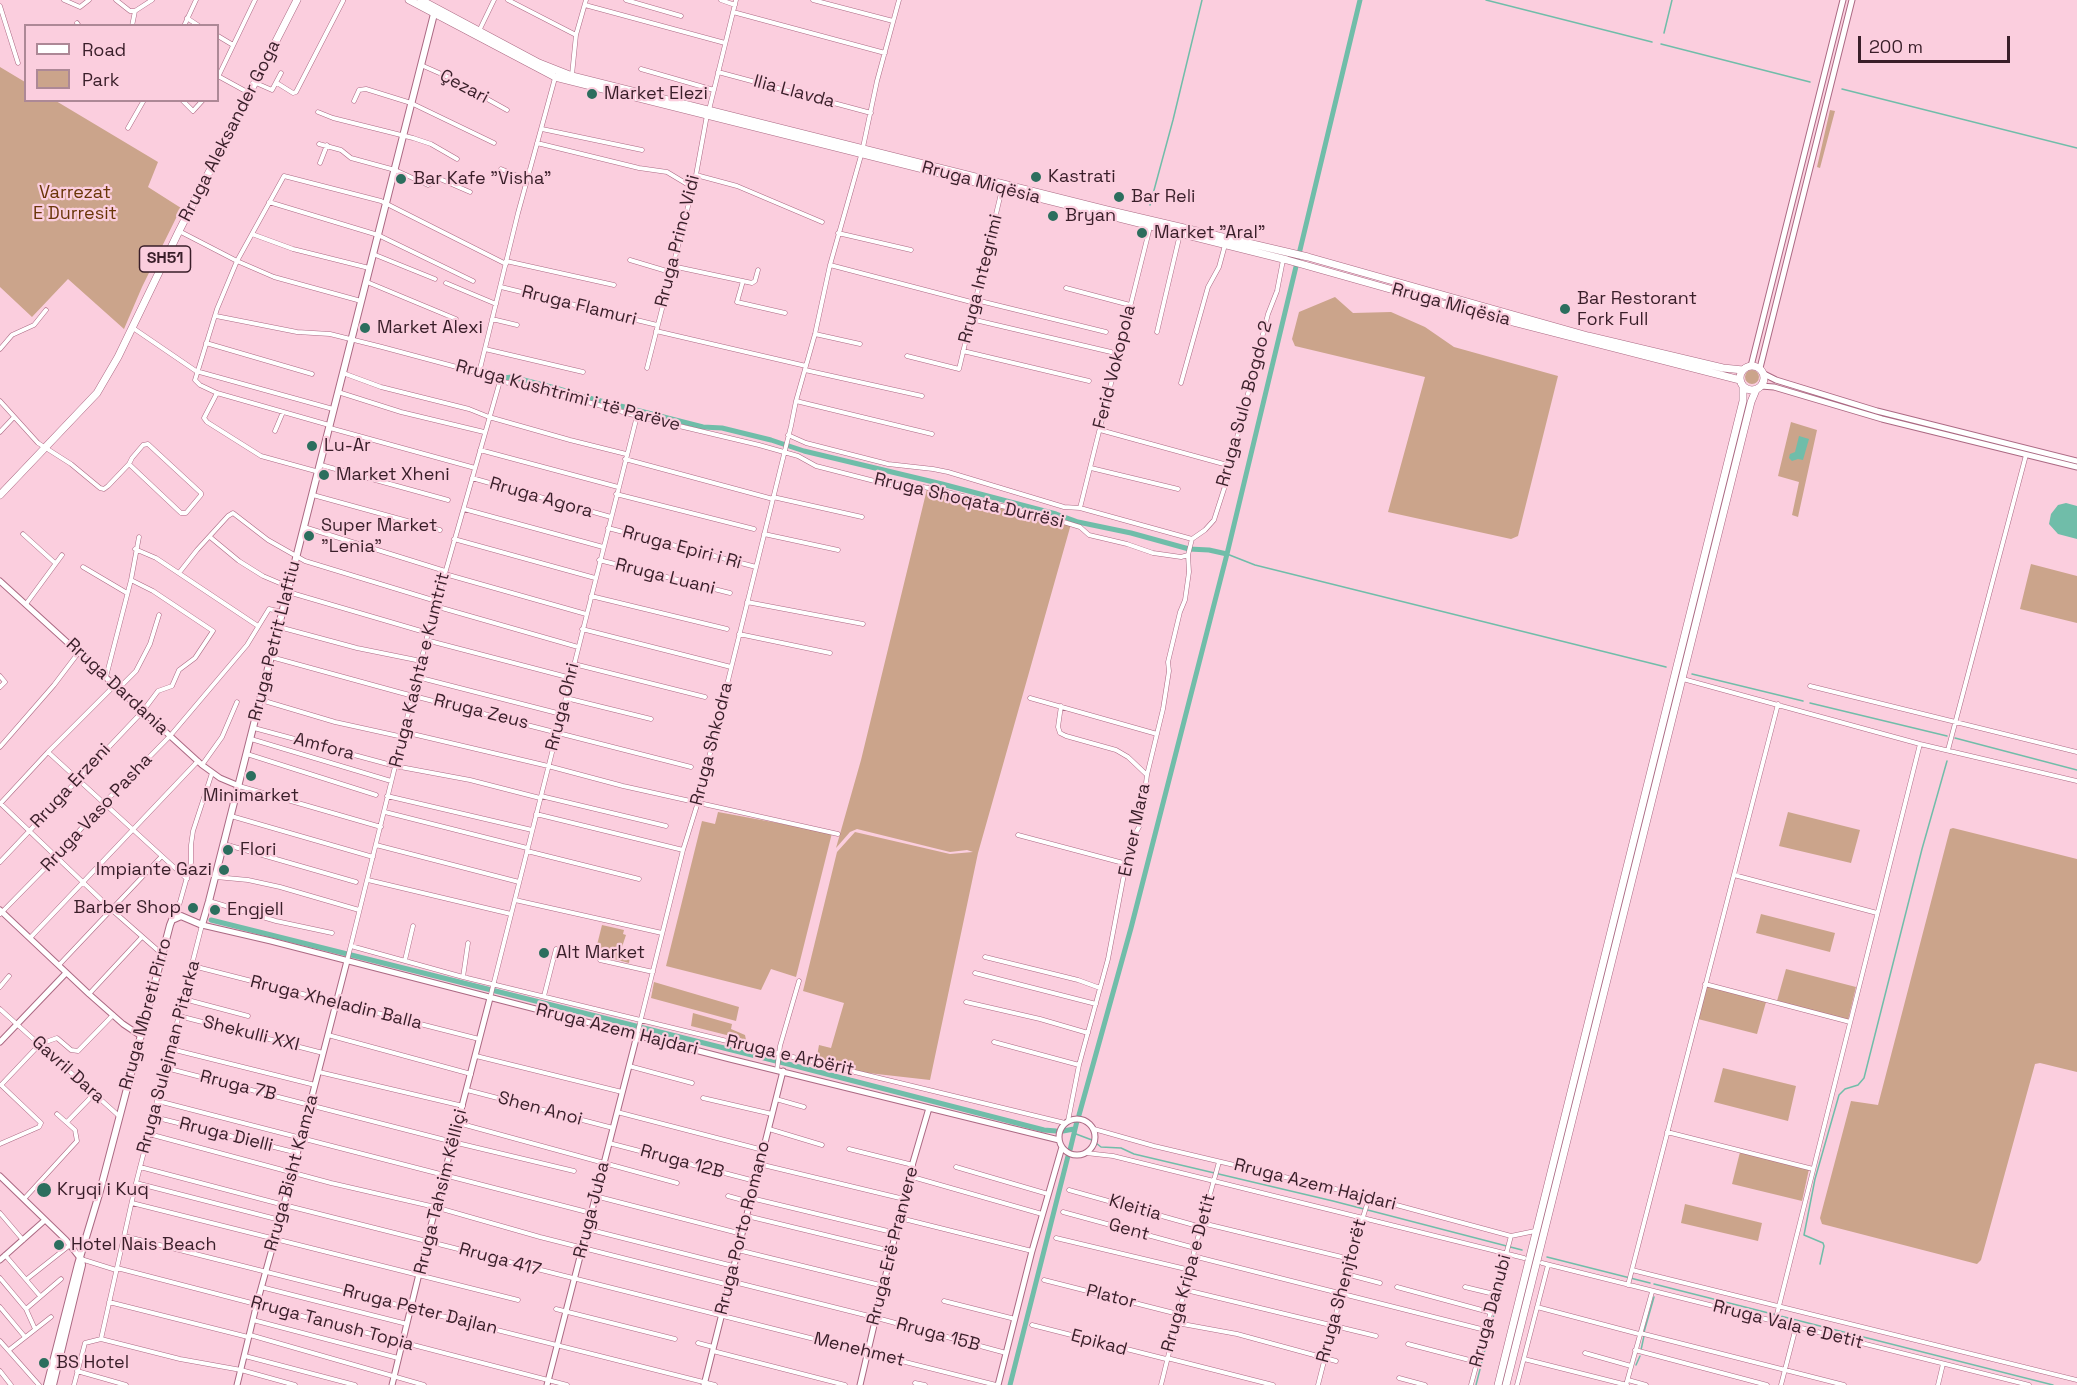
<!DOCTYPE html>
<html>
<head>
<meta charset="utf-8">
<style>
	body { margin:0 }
	#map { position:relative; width:2077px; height:1385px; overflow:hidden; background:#fbcede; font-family:"Space Grotesk",sans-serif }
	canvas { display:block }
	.legend { position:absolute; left:24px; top:24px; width:195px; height:78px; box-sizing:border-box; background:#fbcede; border:2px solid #ad8896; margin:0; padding:8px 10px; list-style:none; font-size:18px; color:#391e29 }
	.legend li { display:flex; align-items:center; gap:12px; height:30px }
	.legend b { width:30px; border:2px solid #ad8896 }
	.scale { position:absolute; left:1858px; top:36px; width:152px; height:27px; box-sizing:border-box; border:3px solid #391e29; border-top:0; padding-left:8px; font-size:18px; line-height:21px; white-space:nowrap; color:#391e29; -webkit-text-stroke:4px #fbcede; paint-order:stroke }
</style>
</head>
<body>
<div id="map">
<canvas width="2077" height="1385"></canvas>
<ul class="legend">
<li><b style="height:8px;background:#fff"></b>Road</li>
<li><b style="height:16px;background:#cba48b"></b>Park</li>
</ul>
<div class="scale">200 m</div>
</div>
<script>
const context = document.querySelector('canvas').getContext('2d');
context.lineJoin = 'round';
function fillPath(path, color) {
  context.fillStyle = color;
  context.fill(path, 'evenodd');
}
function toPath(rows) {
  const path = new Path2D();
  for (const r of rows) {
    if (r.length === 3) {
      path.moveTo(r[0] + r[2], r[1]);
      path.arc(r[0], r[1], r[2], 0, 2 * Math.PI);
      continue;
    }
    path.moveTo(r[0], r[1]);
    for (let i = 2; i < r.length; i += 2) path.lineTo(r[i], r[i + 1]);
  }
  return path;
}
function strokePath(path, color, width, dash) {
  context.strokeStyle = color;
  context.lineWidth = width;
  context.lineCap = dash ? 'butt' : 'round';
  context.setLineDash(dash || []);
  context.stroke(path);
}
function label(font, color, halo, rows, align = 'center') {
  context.font = font + ' "Space Grotesk",sans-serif';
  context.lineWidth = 4.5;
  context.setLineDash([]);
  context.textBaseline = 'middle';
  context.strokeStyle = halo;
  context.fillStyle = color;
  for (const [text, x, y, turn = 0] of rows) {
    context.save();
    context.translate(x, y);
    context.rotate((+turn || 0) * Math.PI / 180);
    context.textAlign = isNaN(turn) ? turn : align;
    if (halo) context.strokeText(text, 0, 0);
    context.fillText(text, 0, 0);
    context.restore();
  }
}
fillPath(toPath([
	[0,67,25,82,26,100,56,101,158,162,148,187,181,208,142,287,124,329,68,279,32,317,0,287],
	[1830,110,1835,111,1820,168,1817,167],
	[1335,297,1353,313,1391,312,1425,327,1454,347,1558,376,1518,536,1511,539,1388,512,1425,377,1295,346,1292,339,1299,312],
	[1752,377,7],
	[1791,422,1817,430,1798,517,1792,515,1799,482,1778,476],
	[927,489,1071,524,978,853,930,1080,815,1067,819,1045,831,1048,844,1003,803,991,837,852,855,832,950,854,973,852,967,850,950,852,857,829,850,832,836,848,861,760],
	[2031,564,2077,576,2077,623,2020,609],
	[718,812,832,833,796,977,771,969,761,990,666,966,702,821,715,824],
	[1788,812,1860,830,1851,863,1779,846],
	[1953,828,2077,859,2077,1072,2040,1063,2035,1064,1981,1260,1977,1264,1822,1224,1820,1218,1851,1101,1878,1105,1950,829],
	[1761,914,1835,933,1830,952,1756,933],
	[602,925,624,930,623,934,626,935,620,953,630,956,629,963,603,956,598,952,596,949],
	[1786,969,1856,987,1848,1020,1777,1001],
	[654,982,739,1007,736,1021,651,998],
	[1707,986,1766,1002,1757,1034,1698,1019],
	[693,1013,732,1024,731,1029,745,1035,746,1040,691,1026],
	[1723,1068,1796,1086,1788,1121,1714,1102],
	[1740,1152,1809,1169,1802,1201,1732,1184],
	[1685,1204,1762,1223,1758,1241,1681,1223]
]), '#cba48b');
fillPath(toPath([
	[1799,436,1809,439,1803,460,1798,459,1792,461,1789,458,1790,454,1795,452],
	[2066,503,2077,506,2077,539,2058,534,2049,524,2051,514,2058,505]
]), '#70bda9');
strokePath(toPath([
	[1486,0,1652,42],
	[1664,33,1672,0],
	[1661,44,1810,82],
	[1842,89,2077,148],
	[1150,205,1173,120,1202,0],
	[1227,554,1255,565,1666,667],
	[1692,674,1803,701],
	[1810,703,1947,736],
	[1955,738,2077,770],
	[1074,1129,1076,1134,1092,1140],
	[1096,1143,1101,1147,1121,1148,1134,1154,1333,1201,1522,1250],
	[1547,1257,1650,1283],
	[1820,1264,1824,1246,1823,1243,1804,1235,1815,1179,1839,1095,1845,1089,1858,1085,1864,1078,1922,849,1947,761],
	[1654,1284,2053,1385],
	[1644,1332,1654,1297],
	[1641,1350,1644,1336],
	[1636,1365,1640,1356],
	[1476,1385,1508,1259]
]), '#70bda9', 1.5);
strokePath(toPath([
	[459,365,485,371,503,378,512,377,559,389,581,396,703,427,722,428,771,440,804,451,942,484,1056,514,1078,522,1131,533,1189,549,1209,550,1227,554],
	[211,920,780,1062,1044,1130,1056,1131],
	[1079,1115,1131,928,1227,554,1360,0],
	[1063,1131,1074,1129],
	[1070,1150,1077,1121],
	[1010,1385,1068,1156]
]), '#70bda9', 5);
const minor = toPath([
	[64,0,80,7,89,0],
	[116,0,130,11,135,11],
	[508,0,576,35],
	[626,0,681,16],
	[721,0,735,5],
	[813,0,893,21],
	[585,5,725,43],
	[0,6,18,63],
	[733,12,885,53],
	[187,18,199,26],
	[77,23,79,26],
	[132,26,135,11,152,0],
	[184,26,196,0],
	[479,31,494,0],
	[218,36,233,45],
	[421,65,446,76,507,110],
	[641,69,714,90],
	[718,72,871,113],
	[572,75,576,35,586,0],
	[218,76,249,93],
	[218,77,255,0],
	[256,83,272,90,281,73],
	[277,83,293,93,296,92,343,1],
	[182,100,193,111,203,100],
	[354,101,359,90,366,89,411,103,494,143],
	[709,110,736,0],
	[318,112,333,118,413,138,431,144,457,159],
	[128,128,144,100],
	[542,129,642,150],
	[537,143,639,168,667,172,692,187],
	[319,144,341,150,351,158,395,170,428,185,440,179,470,192],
	[320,163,327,145],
	[501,169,527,180],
	[696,175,737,186,822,222],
	[269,202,378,235,473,281],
	[179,231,237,261,274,277,361,301],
	[838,233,911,250],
	[252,234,293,249,369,268],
	[373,254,435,279],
	[630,260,670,272],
	[506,261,614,285],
	[830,265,975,303],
	[672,266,752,283,755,281,758,270],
	[743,281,737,302,785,313],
	[367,282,456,319],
	[446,283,496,304],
	[501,287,657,325],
	[1066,288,1130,305],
	[976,300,1106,332],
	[216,316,297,332,330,334,382,347,479,373,500,381,577,399,637,416,759,445,798,456,816,466,890,485,913,485,939,490,1057,520,1080,527,1089,535,1127,544,1153,553,1181,557,1188,555],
	[492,319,517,325],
	[971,319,1111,352],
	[133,328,196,371,333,409],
	[656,331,806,366],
	[1157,332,1180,234],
	[815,334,860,344],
	[206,343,312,374],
	[0,349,12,335,34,325,46,310],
	[485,349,583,372],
	[963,351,1089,381],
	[907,356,959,369,1002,189],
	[647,368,696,175,707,115],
	[805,370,922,396],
	[343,373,381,387,469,409,489,417,570,440,626,454],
	[479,373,518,213,555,78],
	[1181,383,1208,287,1219,267,1225,245],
	[338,392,401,412,484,432],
	[217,393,204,418,207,422,261,456,319,472],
	[0,401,38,443,71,464,100,488,104,489,108,486,129,464,132,458,143,445,148,444,201,493,201,495,186,513,181,513,129,464],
	[796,401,932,434],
	[329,425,217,393,200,385,195,380,217,309,237,261,284,176,381,201,506,264],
	[330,428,475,468],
	[1100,430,1231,466],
	[275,431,283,412],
	[0,432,14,417],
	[788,435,806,443,888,464,933,469,948,472,1064,507,1080,508,1192,539],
	[480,450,618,487],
	[625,459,773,499],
	[321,465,448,500],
	[1091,468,1178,489],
	[472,478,611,517],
	[616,494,754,529],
	[313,495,440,530],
	[773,497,862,517],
	[1080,508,1150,227],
	[464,509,603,547],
	[304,527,445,571],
	[608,528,756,567],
	[23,534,55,563],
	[764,534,838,550],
	[210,537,239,561,263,576,289,587],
	[454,539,595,578],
	[1192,539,1205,530,1214,520,1224,489,1268,314,1277,291,1283,260],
	[135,549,156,558,258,626],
	[599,560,730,593],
	[83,567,127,593],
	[179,573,197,550,228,516,233,513,268,540,305,561,436,601],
	[445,574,586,614],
	[288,592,428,633],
	[591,596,727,629],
	[747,602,863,624],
	[26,604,62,555],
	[435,606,578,647],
	[279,627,357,648,421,661],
	[582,629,731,667],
	[739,634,830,653],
	[426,640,571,678],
	[271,657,402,693,691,767],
	[574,664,705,697],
	[0,676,5,682,0,687],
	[106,677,131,580,139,537],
	[417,677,561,714],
	[1683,679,1920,744,2077,781],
	[1810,686,2077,752],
	[119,688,136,671,150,644,159,615],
	[566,698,651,719],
	[1030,698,1157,734],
	[261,700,335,722,403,737],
	[1061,706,1058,727,1060,733,1066,736,1116,750,1128,757,1147,775],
	[254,728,395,766,470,780,540,798],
	[404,732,548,766,623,786,838,834],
	[251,739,391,781],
	[0,747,54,685,79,652],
	[1948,750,2026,455],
	[48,752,187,879],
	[247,754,376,795],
	[202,765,222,737,237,702],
	[239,786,381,827],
	[387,796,532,830],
	[541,796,666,826],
	[0,803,112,910,162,954],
	[0,804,48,752,115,685],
	[385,812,527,848],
	[536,814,683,850],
	[231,816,373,857],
	[1018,835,1127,864],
	[224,844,356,882],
	[376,845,519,882],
	[527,851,639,879],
	[0,862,143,711,158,691,172,686,179,670,195,658,213,631,153,591,131,580],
	[1734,875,1877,913],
	[216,877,248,880,280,887,359,910],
	[368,880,511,914],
	[515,900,662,933],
	[209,901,276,921,332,933],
	[0,914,56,857,103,804,170,736,247,645,269,609,282,612],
	[176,916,191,863,191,845,193,831,212,773],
	[30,938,198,761],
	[351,946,463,977,1065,1123],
	[599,951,600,960,653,972],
	[985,957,1078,980,1100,988],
	[405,960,413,926],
	[347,961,428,633,500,381],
	[59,965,161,857],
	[193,966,479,1039],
	[975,973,1096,1004],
	[463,977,468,943],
	[1705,984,1850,1022],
	[0,987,9,976],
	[89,994,142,937],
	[544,996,556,949],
	[490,998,637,416],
	[184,999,248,1016],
	[966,1002,1040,1019,1088,1033],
	[0,1009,119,1116],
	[179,1016,323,1053],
	[328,1035,471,1074],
	[637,1035,683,850,698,802,791,426,796,401,815,334,830,265,862,152,877,81,899,0],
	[994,1042,1079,1065],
	[171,1049,315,1085],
	[476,1056,622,1092],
	[629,1066,692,1083],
	[166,1068,453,1142,574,1171],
	[777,1070,780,1046,799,981],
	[319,1072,463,1106],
	[1,1085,40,1044,57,1038,71,1050,78,1051,113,1015],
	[467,1090,613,1128],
	[703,1098,772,1114],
	[776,1099,804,1107],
	[158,1101,591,1213],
	[617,1112,763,1150],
	[154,1117,298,1153],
	[1068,1121,1079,1065,1108,959,1130,843,1139,827,1143,807,1147,775,1163,709,1169,671,1168,662,1180,612,1185,600,1189,572,1188,555,1192,539],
	[67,1122,94,1094],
	[458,1123,677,1183],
	[769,1129,822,1145],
	[1094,1129,1154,1146,1352,1193,1511,1236,1535,1231],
	[1667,1132,1813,1169],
	[149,1134,331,1183,435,1207,540,1237,729,1285],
	[609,1143,755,1181],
	[0,1144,39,1127,41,1123,1,1085],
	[849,1149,913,1165],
	[1086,1153,1113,1156,1524,1258],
	[759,1164,904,1199],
	[140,1167,284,1205,996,1385],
	[956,1167,1048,1194],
	[909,1176,1042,1214],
	[136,1183,280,1220],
	[1069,1190,1201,1227],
	[595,1196,742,1234],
	[728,1196,750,1202],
	[751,1198,896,1233],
	[24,1199,77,1141,75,1130,57,1114],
	[132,1203,518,1300],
	[1063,1212,1195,1248],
	[0,1213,23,1240],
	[747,1216,891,1251],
	[900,1218,1032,1251],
	[1202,1223,1350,1259],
	[587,1229,733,1266],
	[124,1236,715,1385],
	[1056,1238,1190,1270],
	[738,1250,884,1286],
	[5,1255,40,1296],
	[1193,1256,1485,1330],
	[81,1259,116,1270],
	[1542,1263,2029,1385],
	[117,1268,567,1385],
	[1632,1270,2077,1380],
	[1346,1274,1380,1283],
	[0,1278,26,1309,35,1329],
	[27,1279,70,1245],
	[1044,1280,1178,1314],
	[730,1281,877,1318,1006,1353],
	[1628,1285,1778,704],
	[261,1287,407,1324],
	[1397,1287,1489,1312],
	[1465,1287,1494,1294],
	[1186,1290,1376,1336],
	[944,1301,1015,1319],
	[109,1302,248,1337],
	[0,1307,25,1337],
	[1537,1307,1639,1334],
	[26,1309,61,1279],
	[556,1309,675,1339],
	[253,1320,398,1358],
	[1775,1322,1920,744],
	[1177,1323,1237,1334,1336,1361],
	[1032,1325,1166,1359],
	[1640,1333,1844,1385],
	[250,1335,424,1385],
	[101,1339,180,1359,241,1370,295,1385],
	[0,1341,39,1385],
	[698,1343,713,1347],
	[1408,1344,1477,1362],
	[9,1350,51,1317],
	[1635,1350,1767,1385],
	[713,1351,845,1385],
	[1585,1353,1631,1366],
	[245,1356,355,1385],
	[1167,1358,1273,1385],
	[1524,1359,1627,1385],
	[0,1371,11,1385],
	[77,1371,126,1385],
	[1399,1378,1425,1385],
	[1628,1380,1646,1385],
	[915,1383,925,1385],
	[74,1385,85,1343,101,1339,136,1183,202,925],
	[1161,1385,1195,1248,1219,1162],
	[1318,1385,1351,1255,1369,1198],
	[1471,1385,1511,1236],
	[1517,1385,1548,1265],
	[1626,1385,1652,1292],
	[1781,1385,1796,1327],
	[1938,1385,1943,1364]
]);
const tertiary = toPath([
	[1751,366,1843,0],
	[1760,368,1852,0],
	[1764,374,1776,380,1877,411,2077,461],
	[1761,386,1774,387,1882,419,2077,467],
	[0,581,202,765,220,778,239,786],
	[0,910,89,994,123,1024,141,1036],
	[202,925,271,941,730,1059,1059,1140],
	[0,1042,66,973],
	[1077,1137,18],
	[0,1176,66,1240,80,1258],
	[0,1260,45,1220],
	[237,1385,257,1303,280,1220,347,961],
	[392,1385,427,1241,490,998],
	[547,1385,637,1035],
	[704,1385,783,1071],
	[860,1385,909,1176,929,1108],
	[998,1385,1032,1251,1062,1147]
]);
const secondary = toPath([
	[47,1385,78,1264,100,1191,170,925,172,920,181,916,202,925,209,901,435,10],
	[53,1385,82,1265,81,1259]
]);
const primary = toPath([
	[409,0,555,77,1287,260,1443,304,1740,380],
	[421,0,539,63,572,76,1107,210,1308,257,1588,336,1723,368,1743,370],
	[1752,378,12],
	[0,495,97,393,118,357,179,231,297,0],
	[1498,1385,1743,401,1743,387],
	[1506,1385,1751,402,1756,390]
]);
strokePath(minor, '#ab6983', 5);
strokePath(tertiary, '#ab6983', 7);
strokePath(secondary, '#ab6983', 8);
strokePath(primary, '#ab6983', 8);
strokePath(minor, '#fff', 4);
strokePath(tertiary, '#fff', 5);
strokePath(secondary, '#fff', 6);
strokePath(primary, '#fff', 7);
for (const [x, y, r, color] of [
	[592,94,6,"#2c6e5e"],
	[1036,177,6,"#2c6e5e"],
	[401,179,6,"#2c6e5e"],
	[1119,197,6,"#2c6e5e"],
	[1053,216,6,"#2c6e5e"],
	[1142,233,6,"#2c6e5e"],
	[1565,309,6,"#2c6e5e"],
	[365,328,6,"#2c6e5e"],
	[312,446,6,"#2c6e5e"],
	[324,475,6,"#2c6e5e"],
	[309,536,6,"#2c6e5e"],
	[251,776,6,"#2c6e5e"],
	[228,850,6,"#2c6e5e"],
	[224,870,6,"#2c6e5e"],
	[193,908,6,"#2c6e5e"],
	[215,910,6,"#2c6e5e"],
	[544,953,6,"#2c6e5e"],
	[44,1190,8,"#2c6e5e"],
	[59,1245,6,"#2c6e5e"],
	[44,1363,6,"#2c6e5e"]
]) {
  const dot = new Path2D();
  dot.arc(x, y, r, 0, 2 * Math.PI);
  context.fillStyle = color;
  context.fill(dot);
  strokePath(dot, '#fbcede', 2);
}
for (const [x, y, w] of [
	[165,259,51]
]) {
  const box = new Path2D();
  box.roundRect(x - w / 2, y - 13, w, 26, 4.5);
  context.fillStyle = '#fbcede';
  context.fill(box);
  strokePath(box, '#391e29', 1.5);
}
label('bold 16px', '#391e29', null, [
	["SH51",165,259]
]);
label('18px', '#391e29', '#fbcede', [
	["Çezari",464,87,28],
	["Ilia Llavda",794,92,15],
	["Rruga Aleksander Goga",230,131,-63],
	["Rruga Miqësia",981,183,15],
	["Rruga Princ Vidi",678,241,-76],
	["Rruga Integrimi",981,279,-76],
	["Rruga Miqësia",1451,305,15],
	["Rruga Flamuri",579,306,14],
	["Ferid Vokopola",1115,367,-76],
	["Rruga Kushtrimi i të Parëve",568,396,15],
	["Rruga Sulo Bogdo 2",1245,404,-75],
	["Rruga Agora",541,498,16],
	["Rruga Shoqata Durrësi",969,501,13],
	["Rruga Epiri i Ri",682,548,15],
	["Rruga Luani",665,577,14],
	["Rruga Petrit Llaftiu",275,641,-76],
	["Rruga Kashta e Kumtrit",420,670,-76],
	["Rruga Dardania",117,687,43],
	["Rruga Ohri",563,707,-76],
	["Rruga Zeus",481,712,14],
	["Rruga Shkodra",712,744,-76],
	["Amfora",324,747,15],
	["Rruga Erzeni",71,786,-47],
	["Rruga Vaso Pasha",97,813,-47],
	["Enver Mara",1135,830,-78],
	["Rruga Xheladin Balla",336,1003,14],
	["Rruga Mbreti Pirro",146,1014,-75],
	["Rruga Azem Hajdari",617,1030,14],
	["Shekulli XXI",251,1034,14],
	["Rruga e Arbërit",790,1056,13],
	["Rruga Sulejman Pitarka",169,1057,-75],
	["Gavril Dara",68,1070,42],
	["Rruga 7B",238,1086,14],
	["Shen Anoi",540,1109,15],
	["Rruga Dielli",226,1135,14],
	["Rruga 12B",682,1162,15],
	["Rruga Bisht Kamza",292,1173,-75],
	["Rruga Azem Hajdari",1315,1185,14],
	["Rruga Tahsim Këlliçi",441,1192,-76],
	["Kleitia",1135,1208,16],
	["Rruga Juba",592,1210,-76],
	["Rruga Porto Romano",743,1228,-76],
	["Gent",1129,1230,15],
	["Rruga Erë Pranvere",893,1246,-76],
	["Rruga 417",500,1260,15],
	["Rruga Kripa e Detit",1189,1273,-75],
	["Rruga Shenjtorët",1342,1291,-75],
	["Plator",1111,1297,14],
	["Rruga Peter Dajlan",420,1310,14],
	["Rruga Danubi",1491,1311,-75],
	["Rruga Tanush Topia",332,1324,15],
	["Rruga Vala e Detit",1788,1325,14],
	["Rruga 15B",938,1335,15],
	["Epikad",1099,1343,15],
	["Menehmet",859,1350,14]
]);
label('18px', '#391e29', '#fbcede', [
	["Market Elezi",604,94],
	["Kastrati",1048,177],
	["Bar Kafe \"Visha\"",413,179],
	["Bar Reli",1131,197],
	["Bryan",1065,216],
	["Market \"Aral\"",1154,233],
	["Bar Restorant",1577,299],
	["Fork Full",1577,320],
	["Market Alexi",377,328],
	["Lu-Ar",324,446],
	["Market Xheni",336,475],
	["Super Market",321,526],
	["\"Lenia\"",321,547],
	["Minimarket",251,796,"center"],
	["Flori",240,850],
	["Impiante Gazi",212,870,"right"],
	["Barber Shop",181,908,"right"],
	["Engjell",227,910],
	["Alt Market",556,953],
	["Kryqi i Kuq",57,1190],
	["Hotel Nais Beach",71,1245],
	["BS Hotel",56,1363]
], 'left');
label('18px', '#693609', '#fbcede', [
	["Varrezat",75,193],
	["E Durresit",75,214]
]);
</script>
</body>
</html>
